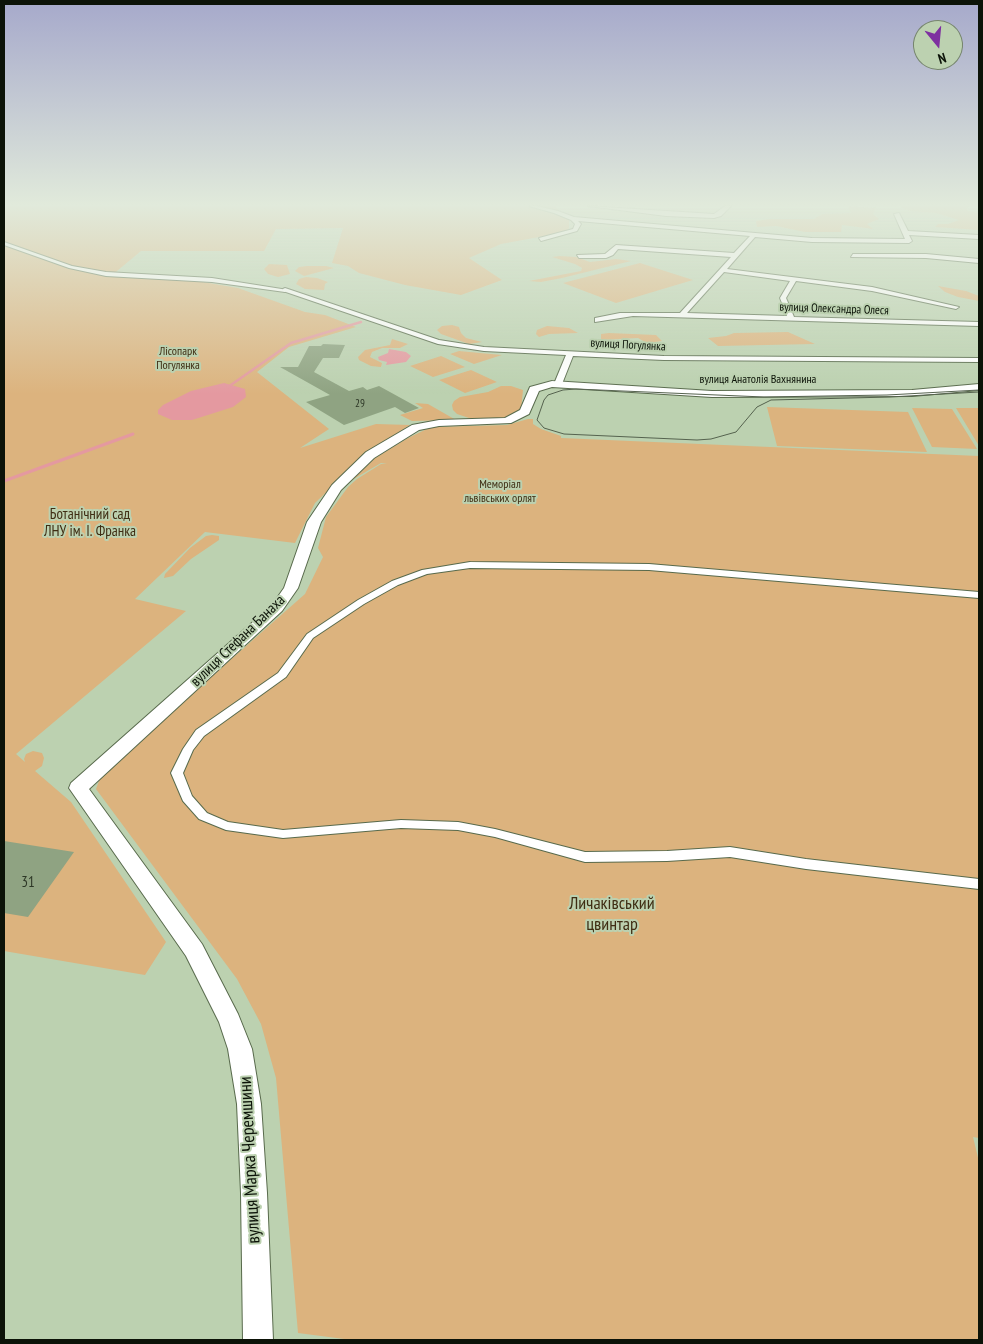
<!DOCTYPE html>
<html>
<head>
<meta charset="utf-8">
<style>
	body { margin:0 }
	#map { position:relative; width:983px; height:1344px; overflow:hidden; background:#bcd1b0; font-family:"PT Sans Narrow",sans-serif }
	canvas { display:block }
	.frame { position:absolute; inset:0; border:5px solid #0c1308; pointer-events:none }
	.north { position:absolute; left:913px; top:20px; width:50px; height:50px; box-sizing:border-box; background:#bcd1b0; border:1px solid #76856d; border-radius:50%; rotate:163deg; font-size:14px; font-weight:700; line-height:20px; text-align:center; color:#0c1308 }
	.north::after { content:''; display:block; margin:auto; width:18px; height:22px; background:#7e30a0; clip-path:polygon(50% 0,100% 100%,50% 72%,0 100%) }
</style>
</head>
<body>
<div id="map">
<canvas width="983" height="1344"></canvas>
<div class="frame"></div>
<div class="north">N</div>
</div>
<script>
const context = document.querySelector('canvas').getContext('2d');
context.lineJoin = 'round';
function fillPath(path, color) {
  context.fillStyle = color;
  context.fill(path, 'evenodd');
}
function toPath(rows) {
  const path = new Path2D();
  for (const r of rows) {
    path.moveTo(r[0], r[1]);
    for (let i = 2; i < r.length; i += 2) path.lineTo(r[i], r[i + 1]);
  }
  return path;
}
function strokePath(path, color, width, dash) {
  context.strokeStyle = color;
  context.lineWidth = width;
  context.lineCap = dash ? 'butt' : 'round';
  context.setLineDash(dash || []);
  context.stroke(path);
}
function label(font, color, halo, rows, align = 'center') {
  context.font = font + ' "PT Sans Narrow",sans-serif';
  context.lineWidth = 4;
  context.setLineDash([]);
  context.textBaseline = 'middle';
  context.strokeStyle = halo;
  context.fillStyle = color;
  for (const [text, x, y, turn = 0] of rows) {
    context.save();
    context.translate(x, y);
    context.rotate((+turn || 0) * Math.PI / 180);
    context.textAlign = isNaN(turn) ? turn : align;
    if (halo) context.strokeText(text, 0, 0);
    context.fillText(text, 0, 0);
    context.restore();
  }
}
fillPath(toPath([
	[4,206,555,206,569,220,569,228,566,232,501,244,469,258,502,280,461,295,405,285,359,273,348,266,332,263,343,228,276,229,264,251,141,251,111,276,197,281,238,288,305,312,325,315,356,327,289,347,257,372,329,429,300,448,376,424,410,425,368,452,315,503,295,543,205,532,135,599,186,611,16,754,25,762,24,759,26,754,33,751,42,753,44,758,42,766,35,771,71,802,166,942,145,975,4,951],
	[848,206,876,208,873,214,879,219,867,224,873,229,842,225,841,232,805,232,776,226,757,227,756,221,770,219,814,219,822,214,851,213],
	[899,206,969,206,966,208,968,211,979,213,979,230,935,227,938,224,948,224,959,220,936,213,910,211],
	[560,256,576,257,590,262,616,259,631,261,562,278,541,282,529,281,581,271,582,268,575,264,552,257],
	[640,263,693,280,616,303,563,283],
	[269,264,287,265,290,274,278,277,268,274,264,269],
	[307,266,326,266,334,268,304,276,295,271,299,267],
	[306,277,317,278,328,282,325,284,324,290,305,289,296,284,299,279],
	[938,286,966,291,979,296,979,301,958,297,945,292],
	[452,325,459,327,461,333,466,338,482,342,469,344,441,334,437,330,442,326],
	[547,326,569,328,578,333,549,334,539,337,536,334,537,330],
	[788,332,815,344,718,346,708,338,726,336,734,333],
	[609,333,656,335,662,341,647,343,638,338,601,340,601,334],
	[392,339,408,344,400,348,382,348,372,352,370,357,382,363,381,367,371,366,359,360,358,357,365,350,390,345],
	[459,351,480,353,502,355,474,364,450,354],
	[441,356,465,367,433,377,410,366],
	[471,370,497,382,465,393,439,380],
	[501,386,511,386,523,390,521,411,507,418,475,420,457,414,453,410,452,405,454,401,460,397,488,392],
	[415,403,428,404,456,420,412,421,400,415,423,408],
	[767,407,908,412,927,452,777,446],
	[912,408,952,409,977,449,932,447],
	[956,408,979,408,979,446],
	[528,419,533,419,533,424,541,429,561,436,561,438,979,456,979,1138,973,1137,979,1162,979,1340,352,1340,298,1333,276,1078,261,1024,237,979,96,789,102,773,305,594,323,557,318,548,326,517,348,487,357,479,381,464,387,464,381,463,352,480,375,458,408,438,431,427,507,425],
	[212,535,219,536,219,540,191,559,173,576,164,578,165,574,190,548,206,536]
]), '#dcb37e');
fillPath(toPath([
	[389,349,406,352,411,356,406,362,386,365,387,362,379,360,378,357,388,353],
	[224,383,245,389,246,397,233,407,192,420,172,420,158,414,158,410,163,405,191,391]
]), '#e499a0');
strokePath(toPath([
	[228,387,291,343,361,322]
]), '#e499a0', 2.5);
strokePath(toPath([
	[4,481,133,434]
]), '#e499a0', 3);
fillPath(toPath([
	[323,344,345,345,339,358,323,358,314,372,349,391,363,387,367,390,379,386,419,408,405,413,395,407,344,425,306,402,330,395,280,367,298,367,309,346,321,346],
	[4,841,74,852,28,917,4,913]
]), '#8fa382');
const pedestrian = toPath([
	[4,242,72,266,106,272,212,278,288,290,285,292,212,282,106,276,69,268,4,245,4,242],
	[470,562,649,564,979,592,979,598,649,570,470,568,427,574,398,585,364,604,313,638,286,677,204,736,193,750,183,773,192,796,207,813,228,822,283,830,401,820,458,822,495,829,585,852,667,851,730,847,806,859,979,879,979,889,806,869,730,857,667,861,585,862,495,837,458,830,401,828,283,838,226,830,199,819,183,801,171,773,183,749,196,730,278,673,307,634,358,600,392,581,422,570,470,562]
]);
const minor = toPath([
	[529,206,537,206,558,211,574,217,812,238,905,239,894,214,899,213,908,231,979,235,979,239,909,235,912,241,909,243,812,242,755,237,727,269,872,287,959,307,956,309,872,291,796,281,786,298,794,317,979,322,979,326,633,316,595,322,595,318,620,313,680,313,731,257,618,249,613,255,606,258,579,258,577,255,605,254,616,245,734,253,750,236,578,221,581,224,577,231,541,241,539,238,573,229,575,224,571,220,554,213,529,206],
	[724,272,790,281,780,298,787,316,687,313,724,272],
	[588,206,714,214,725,206,731,206,721,216,714,218,666,216,588,206],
	[853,254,926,254,979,259,979,263,926,258,851,257,853,254],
	[285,288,439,340,484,347,664,356,979,358,979,362,664,360,573,356,562,384,558,386,554,384,566,355,484,351,438,344,283,291,283,289,285,288]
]);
const tertiary = toPath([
	[552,381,712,391,912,390,979,384,979,390,912,396,712,397,552,387,539,391,529,414,511,423,439,426,419,430,374,458,341,490,321,522,298,588,282,611,89,789,202,944,238,1014,252,1049,261,1104,267,1193,273,1340,243,1340,241,1193,237,1104,228,1049,219,1022,186,956,69,788,71,783,272,605,284,588,307,522,332,485,366,452,412,425,439,420,505,418,520,410,530,387,552,381]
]);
strokePath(pedestrian, '#586a4c', 2);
strokePath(minor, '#586a4c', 2);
strokePath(tertiary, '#586a4c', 2);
fillPath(pedestrian, '#fff');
fillPath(minor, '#fff');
fillPath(tertiary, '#fff');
strokePath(toPath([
	[979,390,887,395,764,397,576,389,563,390,548,395,544,400,537,420,544,428,564,434,697,440,711,439,736,432,757,407,771,400,890,397,979,392]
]), '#55624e', 1);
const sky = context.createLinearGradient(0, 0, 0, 394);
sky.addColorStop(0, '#a6a9cb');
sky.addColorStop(0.52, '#e1eadb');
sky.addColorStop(1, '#e1eadb00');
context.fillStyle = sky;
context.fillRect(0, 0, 983, 394);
label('11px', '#2d3726', null, [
	["29",360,404]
]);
label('12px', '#0c1308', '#bcd1b0', [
	["вулиця Олександра Олеся",834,309,2],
	["вулиця Погулянка",628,345,3],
	["вулиця Анатолія Вахнянина",758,380]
]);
label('12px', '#3f2d13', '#bcd1b0', [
	["Лісопарк",178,352],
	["Погулянка",178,366],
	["Меморіал",500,485],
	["львівських орлят",500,499]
]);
label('15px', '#3f2d13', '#bcd1b0', [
	["Ботанічний сад",90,515],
	["ЛНУ ім. І. Франка",90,532]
]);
label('15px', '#0c1308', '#bcd1b0', [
	["вулиця Стефана Банаха",238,641,-44]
]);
label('15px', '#2d3726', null, [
	["31",28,883]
]);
label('18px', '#3f2d13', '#bcd1b0', [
	["Личаківський",612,904],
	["цвинтар",612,925]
]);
label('18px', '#0c1308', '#bcd1b0', [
	["вулиця Марка Черемшини",250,1160,-93]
]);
</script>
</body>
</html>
